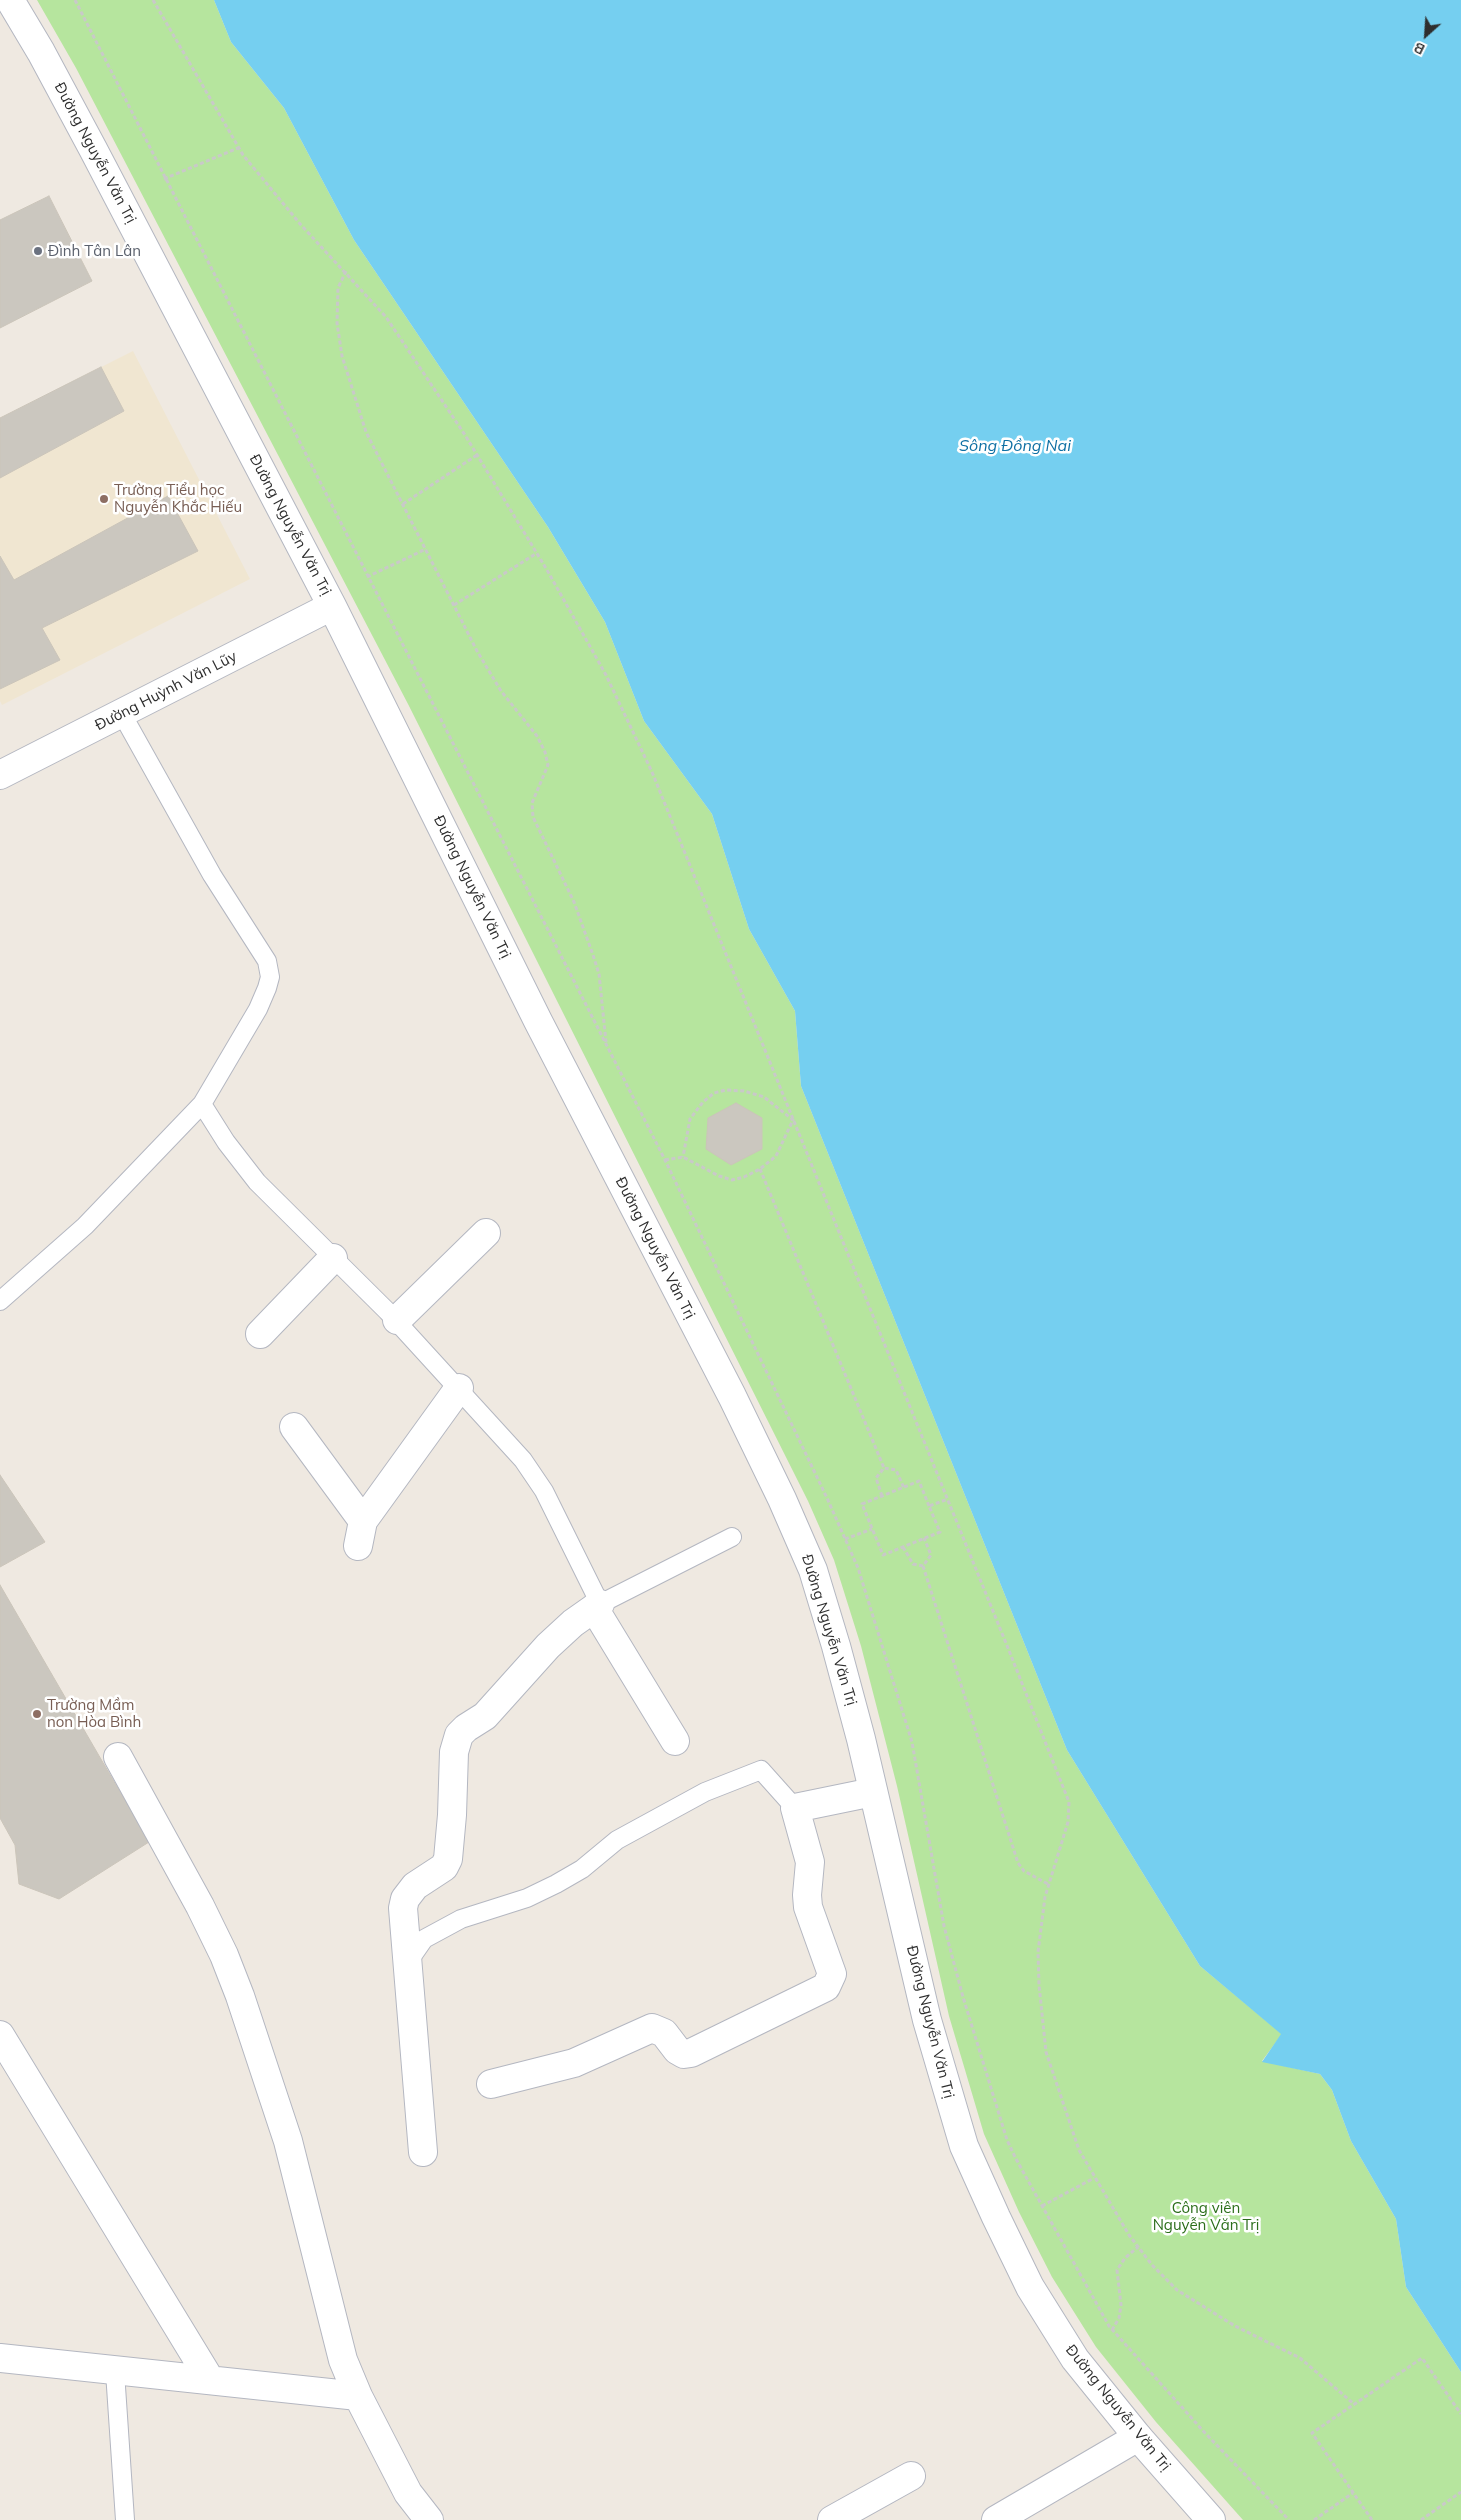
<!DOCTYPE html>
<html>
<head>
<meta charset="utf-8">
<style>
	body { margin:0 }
	#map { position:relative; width:1461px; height:2520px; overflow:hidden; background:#efe9e1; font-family:Mulish,sans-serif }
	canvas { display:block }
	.north { position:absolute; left:1401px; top:10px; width:50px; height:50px; -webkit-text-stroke:4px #fff; paint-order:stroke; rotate:206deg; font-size:14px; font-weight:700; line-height:20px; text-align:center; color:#2e2e2e }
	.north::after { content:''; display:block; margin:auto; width:18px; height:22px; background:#2e2e2e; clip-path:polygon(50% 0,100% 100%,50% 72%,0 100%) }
</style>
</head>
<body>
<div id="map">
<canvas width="1461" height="2520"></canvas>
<div class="north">B</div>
</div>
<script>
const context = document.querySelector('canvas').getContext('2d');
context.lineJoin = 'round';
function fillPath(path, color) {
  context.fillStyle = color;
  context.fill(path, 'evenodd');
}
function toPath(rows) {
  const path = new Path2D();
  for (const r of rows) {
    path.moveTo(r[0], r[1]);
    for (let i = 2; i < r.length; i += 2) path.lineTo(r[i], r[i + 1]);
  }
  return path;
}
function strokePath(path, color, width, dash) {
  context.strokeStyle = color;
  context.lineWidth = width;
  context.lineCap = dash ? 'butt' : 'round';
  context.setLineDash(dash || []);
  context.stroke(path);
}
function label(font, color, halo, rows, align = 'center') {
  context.font = font + ' Mulish,sans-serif';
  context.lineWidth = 5;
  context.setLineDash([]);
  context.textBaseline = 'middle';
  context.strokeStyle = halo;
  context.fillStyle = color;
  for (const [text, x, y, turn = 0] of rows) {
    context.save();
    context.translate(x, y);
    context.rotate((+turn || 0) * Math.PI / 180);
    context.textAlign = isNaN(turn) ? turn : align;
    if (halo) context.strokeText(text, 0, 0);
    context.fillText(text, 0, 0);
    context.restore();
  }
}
fillPath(toPath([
	[133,351,250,579,2,705,0,701,0,418]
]), '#f0e6d1');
fillPath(toPath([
	[37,0,214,0,231,42,284,108,354,240,548,527,605,622,644,721,712,814,749,929,795,1011,801,1086,1067,1750,1200,1966,1282,2034,1262,2061,1320,2074,1332,2090,1351,2141,1396,2219,1406,2287,1461,2372,1461,2520,1243,2520,1156,2422,1096,2347,1052,2277,1019,2212,984,2134,949,2016,897,1786,861,1646,834,1560,808,1501,408,704,76,68]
]), '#b6e59e');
fillPath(toPath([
	[214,0,1461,0,1461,2372,1406,2287,1396,2219,1351,2141,1332,2090,1320,2074,1262,2062,1281,2034,1200,1966,1067,1750,801,1086,795,1011,749,929,712,814,644,721,605,622,548,527,354,240,284,108,231,42]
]), '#75cff0');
const building = toPath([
	[49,196,92,281,0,328,0,220,49,196],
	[101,367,124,411,0,478,0,418,101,367],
	[168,496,198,551,42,628,60,660,0,689,0,556,14,580,168,496],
	[736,1103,762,1118,762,1149,731,1165,706,1149,708,1118,736,1103],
	[0,1475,45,1542,0,1567,0,1475],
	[0,1585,149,1842,59,1899,19,1884,15,1845,0,1818,0,1585]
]);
fillPath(building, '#cbc7bf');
strokePath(building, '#cbc5ba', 1);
const lane = toPath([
	[122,714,212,875,267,961,270,977,267,988,258,1009,202,1104,226,1142,257,1182,387,1311,523,1460,544,1491,600,1604,732,1537],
	[0,1301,85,1226,202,1104],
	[408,1962,424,1939,461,1919,527,1898,556,1884,582,1869,617,1840,705,1792,761,1770,795,1808],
	[115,2372,125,2520]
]);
const street = toPath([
	[397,1320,486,1233],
	[260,1334,333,1258],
	[294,1427,363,1521],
	[358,1546,363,1521,459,1388],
	[594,1608,675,1741],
	[118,1757,200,1906,224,1955,240,1996,288,2141,343,2360,358,2396,408,2493,429,2520],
	[0,2035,209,2378],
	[491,2084,574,2063,652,2028,664,2033,677,2050,684,2054,691,2053,826,1987,832,1974,808,1907,807,1895,810,1862,795,1808,873,1792],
	[423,2152,403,1908,405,1899,415,1886,444,1867,448,1859,452,1815,454,1752,459,1735,466,1728,485,1716,548,1646,573,1623,600,1604],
	[0,2358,358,2396],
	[832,2520,911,2476],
	[996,2520,1138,2437]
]);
const secondary = toPath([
	[10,0,41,52,93,149,332,606,538,1021,732,1396,782,1499,813,1570,836,1646,861,1739,927,2020,964,2146,996,2217,1030,2287,1075,2359,1138,2437,1211,2520],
	[0,775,332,606]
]);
strokePath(lane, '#b4b7c1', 20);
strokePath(street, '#b4b7c1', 30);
strokePath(secondary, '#b4b7c1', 30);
strokePath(toPath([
	[75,0,665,1160,827,1498,858,1568,912,1742,944,1926,963,1997,1007,2140,1016,2159,1109,2326,1205,2433,1289,2520],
	[153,0,243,155,301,225,386,317,465,435,547,570,606,675,652,772,1008,1648,1069,1802,1068,1822,1045,1897,1038,1952,1039,1985,1046,2052,1079,2150,1129,2235,1152,2265,1177,2290,1235,2326,1300,2358,1354,2404],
	[164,179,238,148],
	[346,271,338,288,337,323,342,356,366,432,477,651,501,691,537,736,545,752,548,765,532,803,533,817,574,902,593,955,599,974,606,1042],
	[403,504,477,455],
	[367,577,426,549],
	[454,605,537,553],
	[665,1160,683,1157,719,1176,732,1180,744,1177,760,1169,776,1156,793,1120,764,1097,744,1091,726,1090,714,1093,703,1102,690,1119,683,1157],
	[760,1169,884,1468],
	[882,1496,876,1478,884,1468,896,1470,904,1488],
	[929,1506,919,1481,862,1504,883,1555,940,1532,929,1506,948,1499],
	[845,1539,872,1529],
	[903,1547,913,1564,923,1566,931,1555,924,1538],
	[923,1566,1018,1863,1024,1871,1048,1884],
	[1042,2206,1094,2178],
	[1112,2330,1119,2318,1121,2305,1117,2270,1125,2258,1138,2247],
	[1314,2520,1353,2493],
	[1372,2520,1312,2433,1422,2358,1461,2414],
	[1421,2520,1461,2492]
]), '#c9c9c9', 3, [4, 2.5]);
strokePath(lane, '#fff', 18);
strokePath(street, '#fff', 28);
strokePath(secondary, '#fff', 28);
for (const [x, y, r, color] of [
	[38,251,5,"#6b7280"],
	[104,499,5,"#8d6e63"],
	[37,1714,5,"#8d6e63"]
]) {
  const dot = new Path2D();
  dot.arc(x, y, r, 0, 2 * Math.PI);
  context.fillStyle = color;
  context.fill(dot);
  strokePath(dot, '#fff', 2);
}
label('15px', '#2e2e2e', '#fff', [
	["Đường Nguyễn Văn Trị",95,153,62],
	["Đường Nguyễn Văn Trị",290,525,62],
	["Đường Huỳnh Văn Lũy",166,691,-27],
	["Đường Nguyễn Văn Trị",472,887,64],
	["Đường Nguyễn Văn Trị",655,1248,63],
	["Đường Nguyễn Văn Trị",829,1630,73],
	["Đường Nguyễn Văn Trị",930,2022,76],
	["Đường Nguyễn Văn Trị",1118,2408,51]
]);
label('15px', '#5b616d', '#fff', [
	["Đình Tân Lân",48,251]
], 'left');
label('15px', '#785e54', '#fff', [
	["Trường Tiểu học",114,490],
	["Nguyễn Khắc Hiếu",114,507],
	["Trường Mầm",47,1705],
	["non Hòa Bình",47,1722]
], 'left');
label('15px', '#2c6e1b', '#fff', [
	["Công viên",1206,2208],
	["Nguyễn Văn Trị",1206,2225]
]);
label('italic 16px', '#0d6fa3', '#fff', [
	["Sông Đồng Nai",1015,446]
]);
</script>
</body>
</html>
